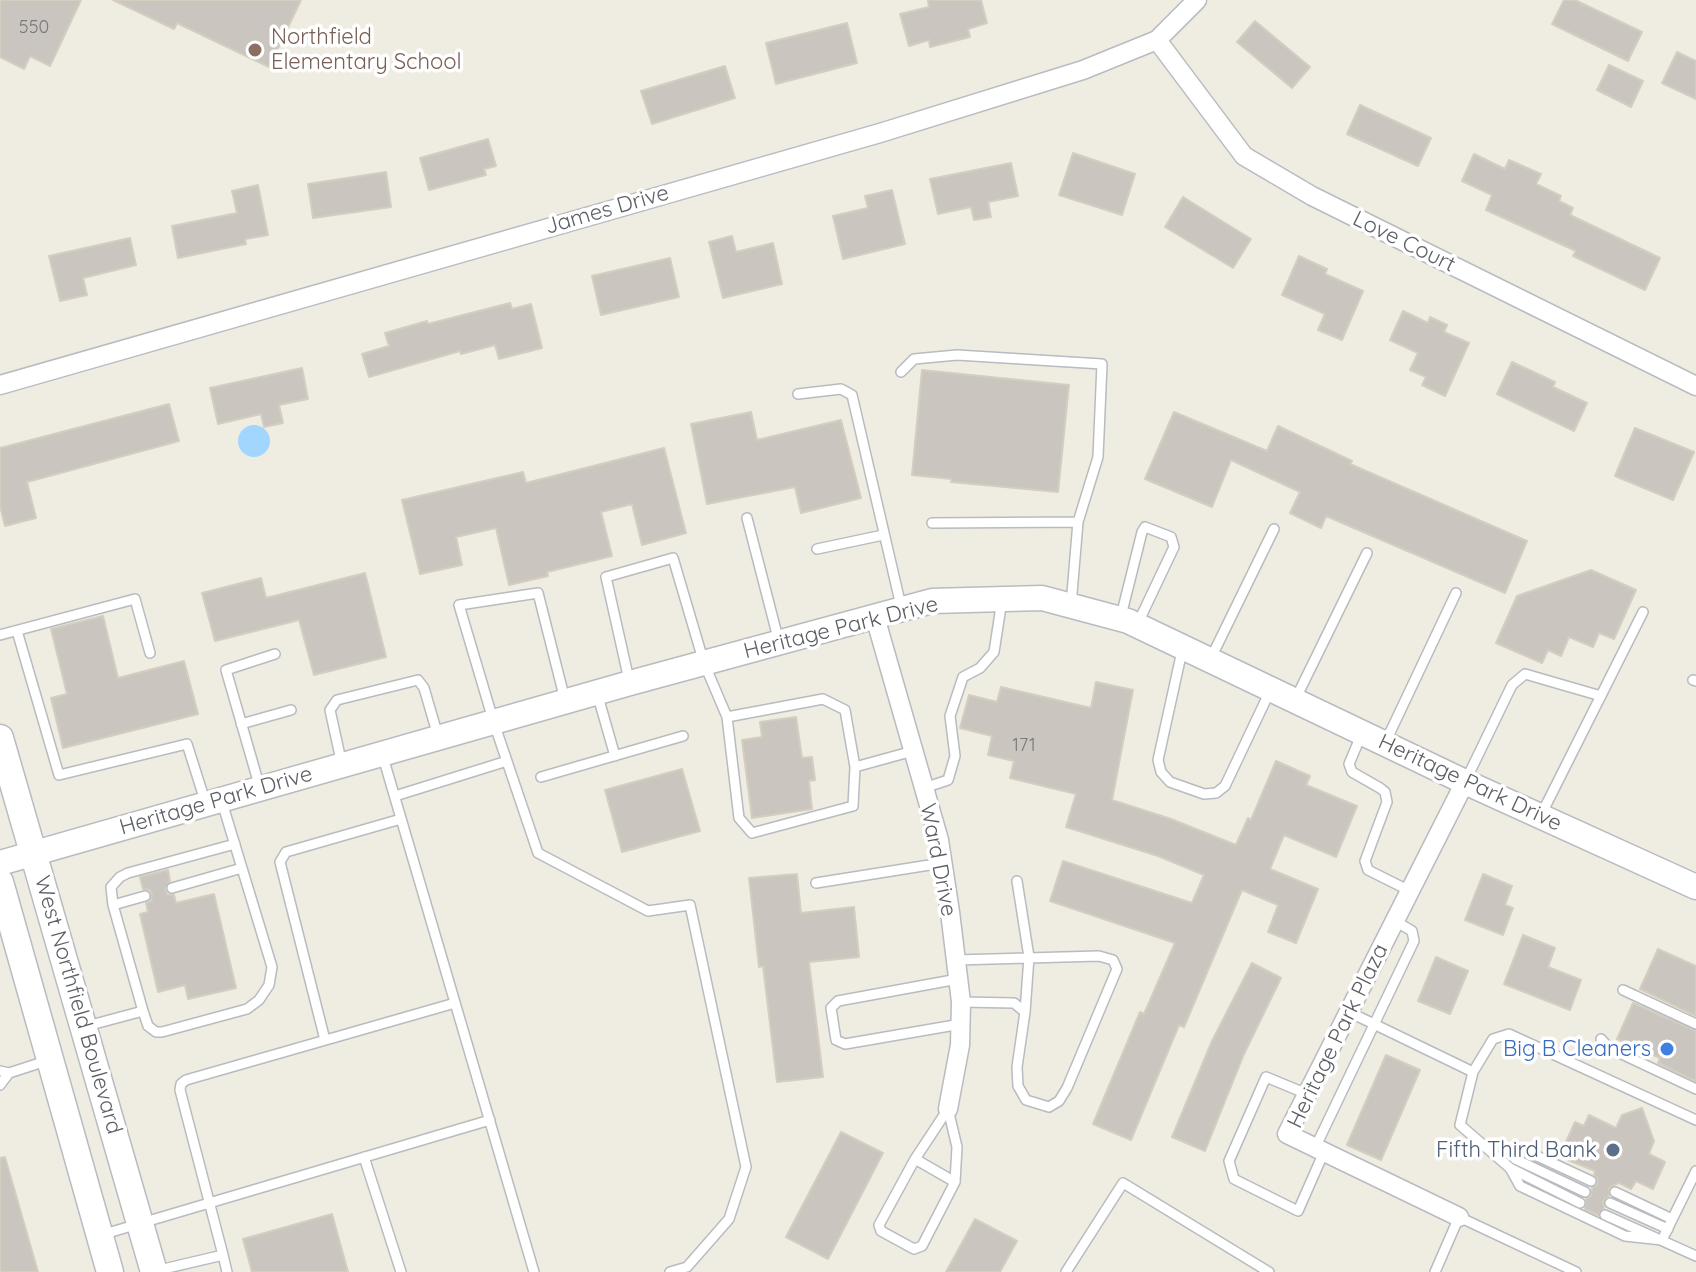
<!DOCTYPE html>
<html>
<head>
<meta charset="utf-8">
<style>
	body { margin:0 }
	canvas { display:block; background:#efece2 }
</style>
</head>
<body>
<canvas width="1696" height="1272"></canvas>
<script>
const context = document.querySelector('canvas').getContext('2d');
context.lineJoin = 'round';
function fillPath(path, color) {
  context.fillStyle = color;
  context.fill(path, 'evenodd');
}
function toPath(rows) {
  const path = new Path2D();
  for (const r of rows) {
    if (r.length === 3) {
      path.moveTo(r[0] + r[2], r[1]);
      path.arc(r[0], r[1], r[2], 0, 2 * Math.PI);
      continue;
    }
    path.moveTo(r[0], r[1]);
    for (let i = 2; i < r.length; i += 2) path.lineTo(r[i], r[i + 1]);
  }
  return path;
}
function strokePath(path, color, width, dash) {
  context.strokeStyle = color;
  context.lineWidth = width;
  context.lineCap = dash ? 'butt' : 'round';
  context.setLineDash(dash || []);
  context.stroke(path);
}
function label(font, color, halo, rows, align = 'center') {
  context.font = font + ' Quicksand,sans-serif';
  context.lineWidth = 7;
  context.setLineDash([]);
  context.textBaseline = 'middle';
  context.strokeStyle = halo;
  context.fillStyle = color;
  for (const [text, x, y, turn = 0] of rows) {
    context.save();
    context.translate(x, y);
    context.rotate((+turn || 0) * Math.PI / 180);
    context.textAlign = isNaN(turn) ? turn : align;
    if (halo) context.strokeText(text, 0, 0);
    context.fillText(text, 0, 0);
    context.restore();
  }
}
fillPath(toPath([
	[254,441,16]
]), '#a3d6ff');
const building = toPath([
	[0,0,81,0,50,66,30,56,24,69,0,57,0,0],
	[113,0,301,0,269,67,177,23,174,29,113,0],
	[928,0,981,0,987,23,968,29,970,37,930,47,929,40,909,46,900,14,929,7,928,0],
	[1564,0,1575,0,1642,32,1628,61,1552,24,1564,0],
	[1255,21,1310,67,1292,88,1237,42,1255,21],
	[847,23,857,63,776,84,766,43,847,23],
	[1677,52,1696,61,1696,99,1662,83,1677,52],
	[1609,65,1643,81,1631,107,1597,90,1609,65],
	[725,66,735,98,652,124,641,91,725,66],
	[1360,105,1431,138,1418,166,1347,134,1360,105],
	[488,139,496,166,484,169,486,175,429,190,420,158,488,139],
	[1073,153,1135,174,1122,215,1059,195,1073,153],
	[1474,154,1505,169,1509,160,1541,174,1536,184,1561,196,1559,201,1573,208,1570,215,1660,258,1645,290,1573,256,1576,251,1486,210,1492,195,1462,181,1474,154],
	[1011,163,1018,196,988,202,991,217,974,220,971,207,938,214,930,179,1011,163],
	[386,172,391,207,313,218,308,184,386,172],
	[258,185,268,235,245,239,246,244,178,258,172,226,237,213,232,191,258,185],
	[892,190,905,244,843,259,833,216,868,208,865,196,892,190],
	[1183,197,1251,239,1233,268,1165,227,1183,197],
	[732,236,736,252,773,243,782,284,723,298,709,242,732,236],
	[130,238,136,265,83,278,87,295,60,301,49,256,130,238],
	[1299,256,1327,269,1325,274,1363,291,1342,340,1318,330,1325,314,1282,295,1299,256],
	[670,258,679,297,601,315,592,276,670,258],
	[510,303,512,309,531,304,542,348,499,359,495,345,461,354,460,351,369,377,362,354,389,346,385,333,427,321,428,324,510,303],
	[1403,311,1428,323,1430,317,1447,325,1444,332,1469,343,1445,396,1422,385,1426,377,1410,370,1418,353,1390,340,1403,311],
	[1512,362,1555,382,1553,387,1587,403,1574,431,1497,394,1512,362],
	[302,368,308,399,279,405,283,423,264,427,261,414,218,424,210,388,302,368],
	[922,370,1069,385,1058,492,951,482,952,479,912,475,922,370],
	[169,404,179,441,27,482,36,518,5,526,0,506,0,448,169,404],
	[751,412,757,440,841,420,861,498,801,513,795,487,707,504,691,424,751,412],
	[1174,412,1267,451,1278,426,1352,461,1350,464,1527,541,1505,593,1326,516,1321,528,1290,513,1300,492,1231,460,1212,507,1145,479,1174,412],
	[1635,428,1694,452,1673,500,1615,476,1635,428],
	[664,448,686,533,642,545,632,504,601,512,612,556,547,572,548,576,509,585,496,528,456,537,462,565,420,574,402,500,523,472,526,483,664,448],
	[1591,570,1636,590,1614,639,1599,633,1593,647,1569,637,1561,656,1548,650,1542,663,1496,643,1517,596,1591,570],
	[365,573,386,657,314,675,299,620,215,641,202,593,261,578,266,598,365,573],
	[103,616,118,678,184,661,198,714,63,748,51,698,67,694,51,629,103,616],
	[1096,682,1133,690,1112,800,1171,819,1236,845,1248,818,1251,820,1276,761,1310,776,1306,785,1357,806,1336,857,1284,835,1270,869,1318,889,1296,943,1268,932,1278,905,1242,890,1184,1027,1179,1025,1131,1140,1093,1124,1140,1012,1144,1014,1175,943,1050,901,1063,861,1192,903,1204,875,1158,856,1066,827,1076,794,1010,778,1014,761,988,755,992,736,960,728,969,695,997,702,1001,687,1091,708,1096,682],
	[796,717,802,758,812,757,815,780,809,781,812,809,752,818,742,740,762,737,760,722,796,717],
	[682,769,700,831,622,852,605,790,682,769],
	[168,870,170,881,165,889,167,894,174,895,176,903,214,894,236,988,188,999,185,985,158,992,140,914,148,912,146,903,151,901,152,895,150,890,143,889,140,877,168,870],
	[797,874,801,913,854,907,859,957,809,962,823,1077,777,1082,763,966,759,967,749,878,797,874],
	[1483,874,1512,886,1505,905,1513,908,1503,935,1465,920,1483,874],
	[1523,935,1555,948,1548,967,1581,980,1570,1010,1504,984,1523,935],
	[1658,949,1696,966,1696,1016,1640,989,1658,949],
	[1436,957,1468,971,1450,1014,1418,1001,1436,957],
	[1252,963,1281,978,1244,1054,1205,1151,1172,1137,1212,1041,1252,963],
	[1633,1003,1696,1031,1696,1081,1658,1063,1660,1058,1617,1039,1633,1003],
	[1386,1055,1420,1070,1381,1160,1347,1145,1386,1055],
	[1642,1108,1654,1141,1649,1154,1665,1162,1653,1189,1636,1181,1631,1189,1619,1183,1614,1185,1609,1188,1609,1196,1603,1201,1604,1208,1598,1215,1585,1209,1586,1199,1591,1196,1592,1188,1597,1185,1598,1180,1594,1174,1595,1171,1568,1160,1573,1147,1565,1144,1575,1122,1584,1126,1589,1115,1616,1128,1622,1115,1642,1108],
	[841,1132,883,1153,828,1259,786,1237,841,1132],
	[5,1157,38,1272,0,1272,0,1158,5,1157],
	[332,1214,348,1272,252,1272,243,1239,332,1214],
	[975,1219,1017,1241,1000,1272,946,1272,975,1219]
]);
fillPath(building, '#cac6bf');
strokePath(building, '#d4cec0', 2);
const service = toPath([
	[901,372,914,359,957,355,1102,364,1098,457,1078,522,1071,605],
	[798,394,841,389,852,395,901,606],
	[747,518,779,642],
	[932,523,1078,522],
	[817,549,883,535],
	[1121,616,1142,532,1145,527,1171,537,1174,547,1137,625],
	[17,631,59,775,187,744,206,804],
	[0,635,135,599,150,653],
	[1182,651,1158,760,1161,772,1170,782,1204,794,1216,793,1225,786,1271,689],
	[1210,660,1274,529],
	[629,680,606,577,673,558,704,663,727,717,823,699,845,710,855,767,913,751],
	[1693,680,1696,681],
	[597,693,615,756],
	[1296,698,1367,553],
	[565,700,538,593,459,605,494,723,538,853,648,911,690,905,746,1167,729,1219,687,1267,670,1272],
	[727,717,739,818,752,833,853,806,855,767],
	[241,724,291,710],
	[1362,733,1349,764,1352,772,1380,788,1385,792,1387,802,1365,861,1368,870,1410,891],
	[1386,741,1456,593],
	[383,757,534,1272],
	[342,765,330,710,337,700,418,680,424,688,438,736],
	[541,777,683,736],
	[1466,780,1512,685,1525,674,1601,696],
	[260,788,226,670,275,654],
	[924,788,948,780,955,756,950,716,963,677,980,668,994,652,1002,600],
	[395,796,507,761],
	[1542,813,1643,612],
	[1017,881,1029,957,1025,1012],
	[816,883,942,863],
	[172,888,242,868],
	[113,905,145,896],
	[956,960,1099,956,1113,960,1117,969,1067,1088,1059,1101,1049,1107,1026,1100,1018,1086,1017,1067,1025,1012,1014,1003,961,1002],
	[958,979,838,1001,831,1008,836,1040,845,1044,961,1024],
	[1623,990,1696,1024],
	[143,1011,113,905,111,887,120,877,128,873,235,844],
	[1349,1012,1473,1072,1493,1039,1509,1034,1696,1120],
	[87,1026,143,1011,148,1026,156,1032,162,1032,247,1009,259,1000,269,985,272,967,221,799],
	[1601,1039,1609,1048,1696,1089],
	[325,1040,280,862,286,852,401,819],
	[0,1071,9,1073,49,1060],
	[1473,1072,1460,1125,1510,1168,1580,1203],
	[0,1085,9,1073],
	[1307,1094,1266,1077,1229,1161,1234,1179,1298,1211,1324,1152],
	[948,1109,957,1147,955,1182],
	[1315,1148,1414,941,1412,931,1395,921],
	[1520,1148,1591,1181],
	[364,1157,401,1272],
	[915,1159,955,1182,922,1246,914,1249,881,1231,879,1225,915,1159,948,1109],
	[1515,1159,1585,1192],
	[1510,1168,1520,1186,1625,1236,1662,1240],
	[1615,1192,1672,1219],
	[1610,1203,1668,1229],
	[1605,1215,1696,1256],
	[101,1235,490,1120],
	[1662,1240,1696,1171],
	[223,1255,227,1272],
	[155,1271,223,1255,180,1090,181,1084,186,1080,455,1003],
	[1066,1272,1123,1183,1269,1272],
	[1435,1272,1459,1217,1576,1272]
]);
const minor = toPath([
	[1157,40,1244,156,1312,196,1696,386],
	[0,385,880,133,1083,70,1157,40,1197,0],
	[875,617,939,840,950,912,961,1002,960,1045,948,1109],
	[1459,1217,1287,1134,1465,782]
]);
const tertiary = toPath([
	[0,863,630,683,932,601,1042,598,1128,621,1465,782,1696,887]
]);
const secondary = toPath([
	[0,738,154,1272],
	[0,882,110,1272]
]);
strokePath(service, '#b8bbc0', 12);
strokePath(minor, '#b8bbc0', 21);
strokePath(tertiary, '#b8bbc0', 27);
strokePath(secondary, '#b8bcc2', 29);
strokePath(service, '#fff', 9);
strokePath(minor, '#fff', 18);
strokePath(tertiary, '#fff', 24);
strokePath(secondary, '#fff', 26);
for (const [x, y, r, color] of [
	[255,50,8,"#8d6e63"],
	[1667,1049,8,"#3f7fe0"],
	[1613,1150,8,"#5c6f8a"]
]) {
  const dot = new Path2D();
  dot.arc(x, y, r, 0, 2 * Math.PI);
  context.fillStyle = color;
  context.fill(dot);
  strokePath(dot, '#fff', 3);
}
label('18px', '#77797c', null, [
	["550",34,28],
	["171",1024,746]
]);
label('22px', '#785e54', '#fff', [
	["Northfield",271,37],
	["Elementary School",271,62]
], 'left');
label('22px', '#5b5f65', '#fff', [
	["James Drive",607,210,-16],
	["Love Court",1404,242,26],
	["Heritage Park Drive",841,628,-14],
	["Heritage Park Drive",1470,783,25],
	["Heritage Park Drive",216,801,-16],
	["Ward Drive",938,860,79],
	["West Northfield Boulevard",78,1005,74],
	["Heritage Park Plaza",1338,1036,-64]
]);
label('22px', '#366cbe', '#fff', [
	["Big B Cleaners",1651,1049]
], 'right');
label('22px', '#4e5e75', '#fff', [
	["Fifth Third Bank",1597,1150]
], 'right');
</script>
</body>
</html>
